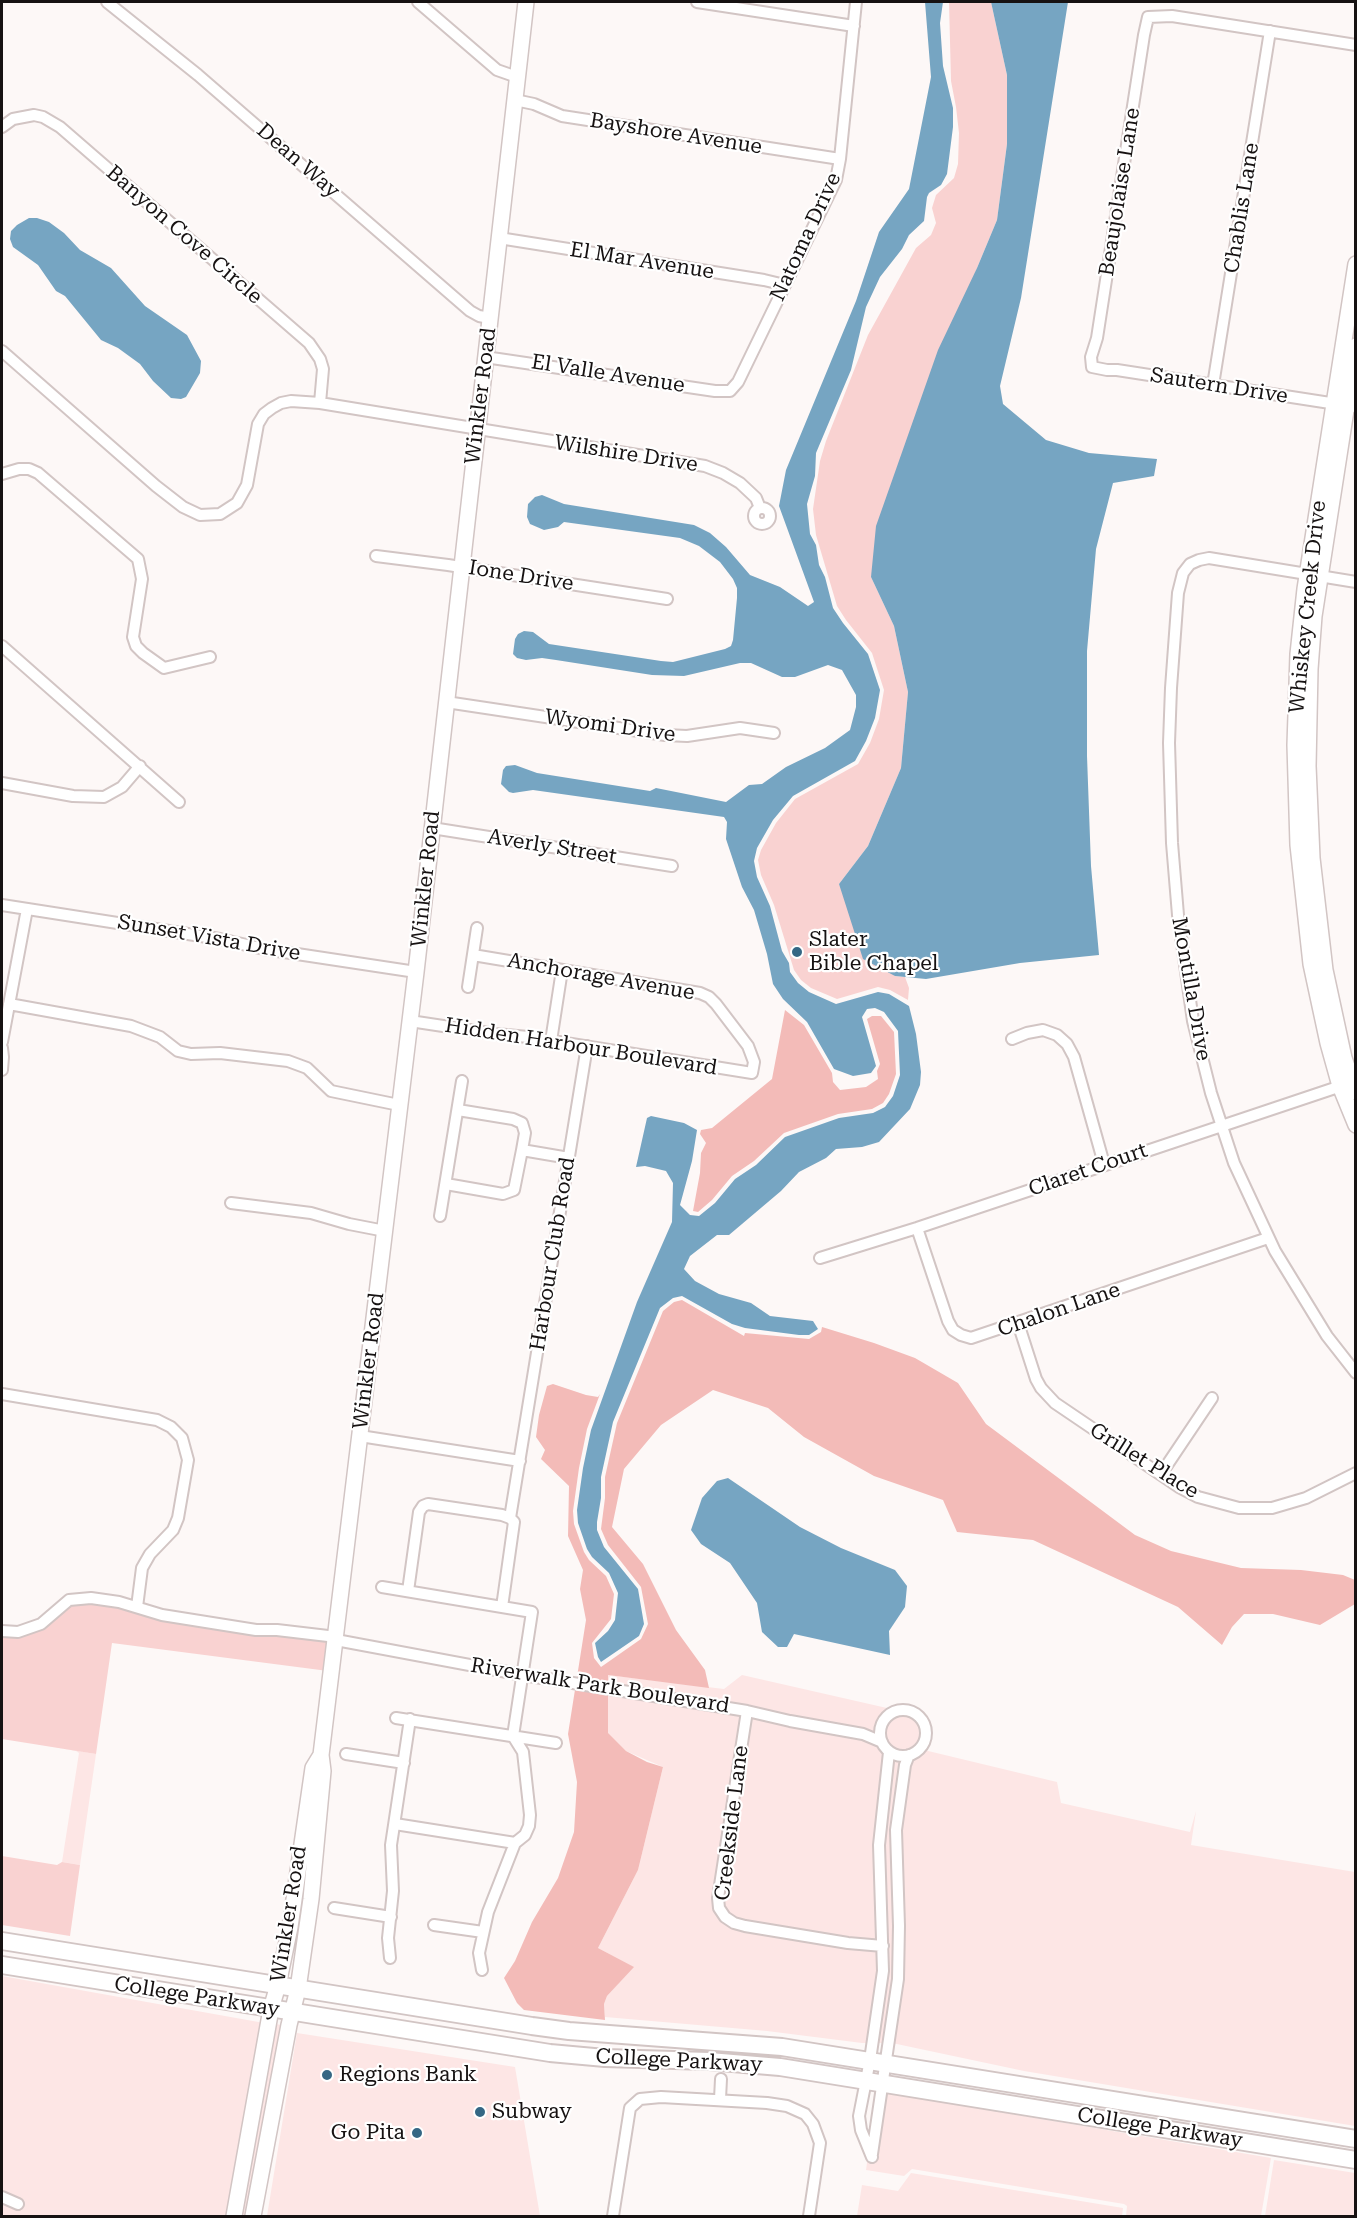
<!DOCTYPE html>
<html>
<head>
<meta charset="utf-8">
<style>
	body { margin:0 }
	#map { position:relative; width:1357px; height:2218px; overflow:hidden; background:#fdf8f7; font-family:"Roboto Serif",serif }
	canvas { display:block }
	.frame { position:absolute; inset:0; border:3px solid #161212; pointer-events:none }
</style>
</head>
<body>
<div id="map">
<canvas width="1357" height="2218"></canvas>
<div class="frame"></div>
</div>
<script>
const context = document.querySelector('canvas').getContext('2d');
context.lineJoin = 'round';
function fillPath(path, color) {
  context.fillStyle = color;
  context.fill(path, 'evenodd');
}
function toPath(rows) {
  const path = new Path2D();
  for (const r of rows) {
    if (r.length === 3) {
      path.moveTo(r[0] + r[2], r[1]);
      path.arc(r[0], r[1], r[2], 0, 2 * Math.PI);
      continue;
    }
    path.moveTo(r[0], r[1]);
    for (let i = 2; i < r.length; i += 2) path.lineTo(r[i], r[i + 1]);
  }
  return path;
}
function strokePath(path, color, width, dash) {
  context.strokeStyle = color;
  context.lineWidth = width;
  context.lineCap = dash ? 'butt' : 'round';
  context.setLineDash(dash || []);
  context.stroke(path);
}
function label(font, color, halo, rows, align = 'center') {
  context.font = font + ' "Roboto Serif",serif';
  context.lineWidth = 4.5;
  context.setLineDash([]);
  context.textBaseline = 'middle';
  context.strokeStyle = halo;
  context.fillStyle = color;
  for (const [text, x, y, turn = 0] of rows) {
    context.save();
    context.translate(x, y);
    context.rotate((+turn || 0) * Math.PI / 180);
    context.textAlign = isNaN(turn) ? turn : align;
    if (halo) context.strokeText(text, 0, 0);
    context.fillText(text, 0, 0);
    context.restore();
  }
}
fillPath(toPath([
	[608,1675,724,1689,742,1675,922,1716,924,1750,1057,1782,1061,1803,1190,1832,1196,1811,1191,1845,1355,1872,1355,2126,1024,2071,892,2043,862,2043,767,2031,605,2017,604,2004,607,1996,633,1967,598,1948,638,1870,663,1767,626,1751,607,1733],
	[4,1738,96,1754,80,1865,62,1862,79,1753,76,1751],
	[2,1976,264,2023,229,2216,2,2216],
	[273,2024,284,2025,249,2216,239,2216],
	[297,2033,515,2067,540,2216,267,2216],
	[877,2091,1271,2158,1261,2216,1126,2216,1127,2206,1124,2204,912,2169,904,2176,866,2170],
	[1274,2160,1355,2173,1355,2216,1265,2216],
	[911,2173,1123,2208,1122,2216,857,2216,862,2185,898,2191]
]), '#fde6e5');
fillPath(toPath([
	[949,2,991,2,1007,75,1007,144,997,220,977,268,871,577,894,626,908,692,901,768,868,846,839,884,895,976,905,977,909,988,908,1000,890,990,878,987,837,999,811,988,801,980,794,970,774,905,761,875,758,860,761,850,776,823,795,799,858,764,870,743,879,719,884,690,872,653,846,620,837,606,816,535,813,509,820,461,826,441,868,335,916,248,931,235,936,223,932,208,936,195,954,178,958,164,959,133,956,107,951,81],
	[74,1598,167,1614,332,1633,328,1671,112,1643,96,1754,2,1739,2,1629,13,1629,43,1617],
	[2,1856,57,1865,62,1862,80,1865,70,1936,2,1925]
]), '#f9d2d1');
fillPath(toPath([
	[785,1010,804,1025,832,1073,833,1082,840,1090,866,1087,878,1079,877,1071,880,1064,867,1019,872,1016,881,1016,894,1032,896,1074,889,1094,883,1103,872,1109,838,1114,784,1133,754,1161,732,1176,712,1200,698,1212,693,1211,700,1173,701,1153,706,1143,700,1134,701,1130,712,1128,772,1079],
	[682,1300,744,1336,745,1333,809,1339,821,1332,822,1327,874,1343,915,1358,958,1383,986,1424,1135,1535,1171,1551,1241,1568,1301,1570,1343,1575,1355,1580,1355,1604,1320,1625,1273,1614,1244,1614,1232,1627,1222,1645,1178,1607,1033,1540,957,1532,943,1500,874,1476,804,1437,768,1408,713,1390,661,1425,624,1469,612,1527,643,1564,676,1630,705,1670,709,1688,608,1675,608,1733,626,1751,647,1762,663,1767,638,1870,598,1948,634,1967,607,1996,604,2004,605,2020,524,2010,517,2003,504,1978,515,1961,532,1922,558,1878,574,1832,577,1782,568,1734,586,1620,580,1589,583,1570,568,1536,569,1486,541,1459,545,1450,536,1437,539,1415,547,1386,553,1384,586,1395,598,1397,600,1394,587,1429,579,1468,573,1511,574,1524,584,1552,589,1560,606,1576,614,1594,611,1619,592,1643,594,1658,601,1667,641,1639,648,1624,641,1587,608,1545,601,1529,605,1498,605,1477,617,1423,663,1311,674,1302]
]), '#f3bbb8');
fillPath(toPath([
	[925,2,943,2,940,23,943,66,953,108,953,127,947,174,941,185,929,193,927,197,924,221,909,235,902,249,880,277,866,307,851,370,816,453,815,476,807,504,810,534,816,545,819,565,825,577,833,608,843,623,868,654,880,690,875,718,866,741,855,761,793,796,773,820,757,848,754,861,757,877,770,906,782,951,789,963,790,972,798,983,809,992,836,1004,878,992,889,994,909,1006,916,1034,921,1072,920,1085,910,1109,879,1142,862,1147,836,1149,826,1158,799,1172,781,1191,729,1235,717,1235,690,1256,684,1269,695,1281,719,1294,751,1303,770,1316,813,1321,818,1329,809,1335,799,1335,745,1328,732,1324,682,1296,673,1298,660,1308,613,1422,601,1477,601,1498,597,1522,597,1530,604,1547,638,1589,644,1624,639,1636,601,1662,598,1657,595,1643,608,1631,615,1620,618,1593,609,1573,592,1557,587,1549,578,1523,577,1510,583,1468,591,1430,637,1302,672,1222,673,1183,666,1171,645,1166,636,1167,647,1118,651,1116,684,1123,697,1130,692,1161,680,1205,690,1215,699,1216,715,1203,735,1179,756,1165,785,1137,839,1118,873,1113,885,1107,893,1096,900,1075,898,1031,884,1012,875,1008,867,1009,862,1017,876,1066,871,1073,853,1076,834,1069,807,1022,783,999,773,984,767,954,754,910,742,887,726,839,727,822,724,817,533,790,513,793,509,792,501,784,503,770,506,766,515,765,537,773,650,791,656,788,726,802,749,785,762,784,786,767,825,748,850,730,856,707,856,695,842,670,828,665,795,677,782,677,751,663,740,663,684,676,652,675,556,660,542,658,526,660,517,658,513,654,515,639,518,634,524,631,533,632,549,644,661,661,673,662,725,649,731,646,733,640,737,598,737,588,733,579,720,562,699,546,680,538,564,522,558,527,544,530,530,524,527,517,528,504,535,497,542,495,564,504,694,525,710,533,726,547,750,575,780,587,808,606,814,602,779,506,786,470,856,301,879,232,909,189,931,77],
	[991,2,1068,2,1021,298,1000,386,1003,404,1046,440,1089,453,1157,459,1154,476,1113,483,1096,549,1087,651,1087,756,1091,866,1099,955,1020,963,926,979,895,976,863,959,839,884,868,846,901,768,908,692,894,626,871,577,876,526,938,350,977,268,997,220,1007,144,1007,75],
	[29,218,37,218,49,222,64,233,80,250,111,268,145,306,187,335,201,361,200,373,186,397,181,399,171,398,153,381,140,364,118,348,101,340,65,296,56,291,38,265,13,247,10,239,11,231,17,225],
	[728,1478,800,1527,841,1548,895,1570,907,1586,905,1607,889,1631,890,1655,794,1634,787,1647,778,1647,762,1632,757,1603,730,1563,701,1544,691,1530,702,1498,717,1481]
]), '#76a5c2');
const street = toPath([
	[107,2,198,75,470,311,479,316,490,318],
	[418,2,497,70,517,77],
	[697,2,854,26],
	[1356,45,1172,16,1148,17,1144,35,1097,338,1091,357,1092,367,1107,370,1117,370,1356,407],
	[515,100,534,104,562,116,840,159],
	[2,127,13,119,34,115,43,117,60,127,309,343,320,359,323,369,320,403],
	[499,238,764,280,785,285],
	[2,351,156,486,183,507,200,515,220,514,237,503,247,485,258,424,264,414,272,408,281,403,291,401,320,403,705,466,723,473,740,483,756,498,760,508],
	[485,357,715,391,730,391,738,382,836,180,840,159,856,2],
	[1213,385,1270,31],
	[2,474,19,469,29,469,38,473,138,559,142,579,133,637,136,646,143,653,164,668,210,657],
	[762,516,8],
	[376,556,448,565,667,599],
	[1356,582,1209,558,1199,560,1190,564,1183,573,1178,593,1171,688,1169,743,1172,843,1178,915,1193,1021,1211,1093,1234,1163,1275,1251,1327,1336,1356,1373],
	[2,646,179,802],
	[446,702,665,735,687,736,740,728,774,733],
	[2,783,73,796,104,797,122,787,140,766],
	[432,828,672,866],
	[2,905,220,939,264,949,416,972],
	[468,987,477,928],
	[9,1004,131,1026,160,1037,178,1051,191,1054,220,1053,288,1061,307,1068,331,1091,399,1105],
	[410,1021,496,1034,528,1037,752,1073,754,1062,748,1046,716,1004,709,997,700,993,473,955],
	[1012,1039,1027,1033,1043,1030,1057,1035,1067,1044,1074,1057,1104,1164],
	[551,1041,562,970],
	[2,1042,27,909],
	[2,1048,3,1057,2,1070],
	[522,1150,569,1158],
	[446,1184,503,1194,514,1190,522,1150,525,1133,522,1123,513,1119,458,1110],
	[231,1203,311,1213,349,1224,385,1231],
	[440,1216,462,1081],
	[917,1228,948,1321,953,1330,961,1335,971,1338,1268,1238],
	[820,1258,917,1228,1347,1084],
	[1018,1323,1036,1379,1041,1388,1055,1403,1179,1487,1198,1497,1239,1508,1272,1508,1306,1498,1356,1473],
	[2,1394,157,1420,171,1427,182,1438,188,1460,178,1518,173,1530,150,1554,142,1568,137,1607],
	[360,1436,520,1461],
	[1161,1474,1212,1398],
	[510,1518,587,1046],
	[382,1587,532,1612,513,1736,523,1752,530,1815,529,1826,525,1835,515,1843,488,1912,479,1953,482,1970],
	[408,1591,419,1512,423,1506,428,1504,502,1515,510,1518,514,1522,502,1607],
	[2,1631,18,1632,41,1624,69,1600,91,1598,119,1602,162,1615,256,1630,277,1630,328,1636,336,1640,523,1675,747,1711,790,1721,863,1734,882,1742],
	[903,1733,23],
	[747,1711,718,1898,719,1908,725,1917,734,1923,745,1926,848,1943,883,1946],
	[396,1718,556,1743],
	[346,1754,404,1763],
	[395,1824,515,1843],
	[334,1908,391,1917],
	[434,1925,483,1932],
	[390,1958,388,1938,393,1891,391,1845,410,1719],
	[720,2099,721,2079],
	[872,2154,898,1979,899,1926,896,1830,905,1765,909,1755],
	[872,2157,861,2130,859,2116,870,2060,883,1971,879,1845,889,1752],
	[2,2197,18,2204],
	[613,2216,630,2108,640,2099,661,2097,767,2103,787,2106,805,2114,813,2124,820,2143,809,2216]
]);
const secondary = toPath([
	[1356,264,1305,589,1298,654,1295,745,1298,845,1311,964,1328,1043,1340,1086,1356,1125],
	[1356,346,1314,616,1310,669,1308,766,1312,858,1325,970,1344,1058,1356,1092],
	[234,2216,271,2009,278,1985,290,1927,313,1768,321,1755],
	[253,2216,289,2025,298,1989,311,1899,323,1771,321,1755,416,972,526,2]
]);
const primary = toPath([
	[2,1941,532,2026,569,2031,782,2047,1356,2139],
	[2,1965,550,2053,605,2058,709,2061,780,2067,1356,2160]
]);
strokePath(street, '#d2c5c4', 14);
strokePath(secondary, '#d2c5c4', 18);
strokePath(primary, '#d2c5c4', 20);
strokePath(street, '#fff', 10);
strokePath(secondary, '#fff', 15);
strokePath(primary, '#fff', 16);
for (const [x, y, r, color] of [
	[797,952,6,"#356784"],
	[327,2075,6,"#356784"],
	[480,2112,6,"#356784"],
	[417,2133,6,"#356784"]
]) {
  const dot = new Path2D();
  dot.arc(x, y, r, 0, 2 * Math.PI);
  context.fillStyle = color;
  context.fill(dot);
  strokePath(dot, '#fff', 2);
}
label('21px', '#161212', '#fff', [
	["Bayshore Avenue",676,134,9],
	["Dean Way",298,161,41],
	["Beaujolaise Lane",1120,192,-81],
	["Chablis Lane",1242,208,-81],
	["Banyon Cove Circle",184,235,41],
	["Natoma Drive",806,237,-65],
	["El Mar Avenue",642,261,9],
	["El Valle Avenue",608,374,9],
	["Sautern Drive",1219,386,9],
	["Winkler Road",481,396,-83],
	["Wilshire Drive",626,454,9],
	["Ione Drive",521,576,9],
	["Whiskey Creek Drive",1308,607,-84],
	["Wyomi Drive",610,726,8],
	["Averly Street",552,847,9],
	["Winkler Road",426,879,-84],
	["Sunset Vista Drive",209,938,10],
	["Anchorage Avenue",601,977,10],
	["Montilla Drive",1191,989,80],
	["Hidden Harbour Boulevard",581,1047,9],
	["Claret Court",1088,1170,-19],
	["Harbour Club Road",553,1254,-81],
	["Chalon Lane",1059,1310,-19],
	["Winkler Road",369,1361,-83],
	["Grillet Place",1144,1461,32],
	["Riverwalk Park Boulevard",600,1686,9],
	["Creekside Lane",732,1823,-83],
	["Winkler Road",289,1914,-81],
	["College Parkway",197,1997,9],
	["College Parkway",679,2061,3],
	["College Parkway",1160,2128,9]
]);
label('21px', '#161212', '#fff', [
	["Slater",809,940],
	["Bible Chapel",809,964],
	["Regions Bank",339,2075],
	["Subway",492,2112],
	["Go Pita",405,2133,"right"]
], 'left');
</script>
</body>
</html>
